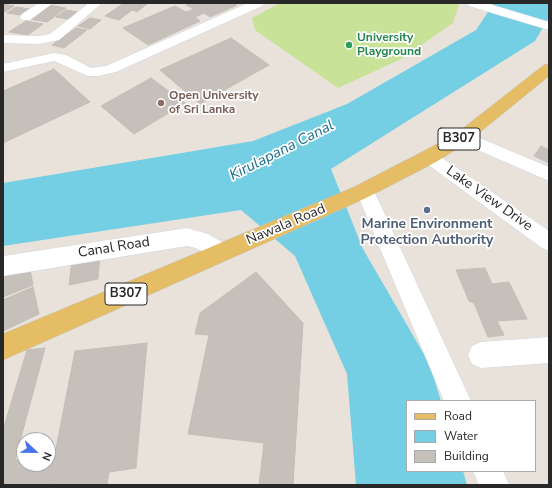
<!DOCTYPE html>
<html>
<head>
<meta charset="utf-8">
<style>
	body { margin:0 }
	#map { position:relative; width:552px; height:488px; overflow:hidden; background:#e9e2da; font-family:"Nunito Sans",sans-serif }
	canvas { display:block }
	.frame { position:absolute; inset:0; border:4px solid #282828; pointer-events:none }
	.legend { position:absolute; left:406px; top:400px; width:130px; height:72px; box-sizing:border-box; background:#fff; border:1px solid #a9a9a9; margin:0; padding:5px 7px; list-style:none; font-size:12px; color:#282828 }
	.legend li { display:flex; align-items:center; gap:8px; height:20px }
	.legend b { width:20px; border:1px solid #a9a9a9 }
	.north { position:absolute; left:16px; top:432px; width:40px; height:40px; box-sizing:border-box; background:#fff; border:1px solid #a9a9a9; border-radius:50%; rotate:112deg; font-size:11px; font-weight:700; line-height:16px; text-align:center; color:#282828 }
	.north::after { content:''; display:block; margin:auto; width:14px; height:18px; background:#4672ea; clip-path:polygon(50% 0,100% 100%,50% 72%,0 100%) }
</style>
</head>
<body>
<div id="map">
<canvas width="552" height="488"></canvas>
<div class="frame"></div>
<ul class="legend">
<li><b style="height:5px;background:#e4bd64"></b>Road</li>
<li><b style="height:11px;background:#75cfe4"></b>Water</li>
<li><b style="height:11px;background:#c5c0b9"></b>Building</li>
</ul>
<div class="north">N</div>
</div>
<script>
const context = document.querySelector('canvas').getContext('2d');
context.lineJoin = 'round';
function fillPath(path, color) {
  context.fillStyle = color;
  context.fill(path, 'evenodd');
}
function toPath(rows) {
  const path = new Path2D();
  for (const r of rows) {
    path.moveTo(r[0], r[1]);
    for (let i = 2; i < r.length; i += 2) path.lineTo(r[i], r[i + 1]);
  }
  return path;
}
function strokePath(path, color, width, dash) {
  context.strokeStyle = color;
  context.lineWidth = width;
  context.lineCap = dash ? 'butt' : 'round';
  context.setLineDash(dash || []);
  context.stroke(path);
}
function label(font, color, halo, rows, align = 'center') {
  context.font = font + ' "Nunito Sans",sans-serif';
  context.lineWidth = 3.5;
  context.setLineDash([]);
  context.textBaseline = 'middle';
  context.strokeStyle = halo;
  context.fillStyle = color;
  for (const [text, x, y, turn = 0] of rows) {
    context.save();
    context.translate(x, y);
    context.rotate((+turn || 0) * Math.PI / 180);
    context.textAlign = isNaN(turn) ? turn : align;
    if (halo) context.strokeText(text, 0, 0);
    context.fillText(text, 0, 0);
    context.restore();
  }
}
fillPath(toPath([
	[280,3,457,3,459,5,453,23,401,59,338,88,255,30,252,18]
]), '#c8e297');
fillPath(toPath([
	[494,3,549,3,549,17,535,41,331,169,363,249,429,363,441,401,407,401,407,471,463,471,467,485,356,485,347,374,295,256,241,210,3,246,3,183,253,141,347,104,476,30]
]), '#75cfe4');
const building = toPath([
	[124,3,148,3,137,12,132,10,119,20,105,16,124,3],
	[189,3,234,3,237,5,210,17,204,13,195,17,200,21,148,45,123,28,175,6,186,12,194,9,186,5,189,3],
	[3,4,14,6,3,13,3,4],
	[48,5,66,8,59,13,42,10,48,5],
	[16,7,30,9,21,15,7,13,16,7],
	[41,10,58,14,47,22,29,19,41,10],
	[66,10,78,12,68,19,56,17,66,10],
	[90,18,101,20,90,29,78,26,90,18],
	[26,21,43,24,28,35,9,32,26,21],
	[76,28,87,30,64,48,52,45,76,28],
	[231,38,269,65,200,104,160,70,231,38],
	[54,69,90,102,3,143,3,91,54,69],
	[151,78,185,103,134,134,101,106,151,78],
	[541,146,549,150,549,163,534,156,541,146],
	[100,256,98,279,69,285,72,261,100,256],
	[485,268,492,284,509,282,527,319,497,321,504,335,488,337,474,303,469,301,456,270,485,268],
	[30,269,33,285,3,297,3,274,30,269],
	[256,272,303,323,293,485,259,485,264,443,188,434,209,335,195,334,200,313,256,272],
	[33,287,39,314,3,331,3,300,33,287],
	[147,343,136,468,109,472,107,485,49,485,75,351,147,343],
	[45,348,15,460,24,459,24,464,48,464,48,457,54,456,49,485,3,485,3,430,27,350,45,348]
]);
fillPath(building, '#c5c0b9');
strokePath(building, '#c4bdb5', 1);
const minor = toPath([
	[39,3,53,3,30,20,22,20,20,17,22,14,39,3],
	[89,3,102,3,59,40,39,44,3,43,3,35,39,36,50,34,89,3],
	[248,3,264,3,262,6,116,72,98,76,88,76,54,61,3,72,3,64,54,53,66,55,91,68,106,66,248,3],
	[467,3,486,3,549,22,549,30,469,6,467,3],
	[463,131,549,167,549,181,457,141,455,137,457,133,463,131],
	[429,151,435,153,549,231,549,251,542,248,423,161,420,157,423,153,429,151],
	[365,184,372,186,374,191,471,401,444,401,356,191,358,186,365,184],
	[187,228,208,234,229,246,232,252,229,258,221,261,213,258,196,248,187,246,3,276,3,256,187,228],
	[549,337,549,363,481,368,472,364,468,355,472,346,481,342,549,337],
	[473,471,503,471,509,485,479,485,473,471]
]);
const major = toPath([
	[549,64,549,76,469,141,436,162,366,198,3,360,3,334,352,188,422,152,457,133,544,65,549,64]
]);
strokePath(minor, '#d0d4e0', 1);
strokePath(major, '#c3c3c3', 1);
fillPath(minor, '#fff');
fillPath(major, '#e4bd64');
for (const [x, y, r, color] of [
	[349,45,4,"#2e9e5b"],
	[161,103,4,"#8d6e63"],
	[427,210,4,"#5c6f8a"]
]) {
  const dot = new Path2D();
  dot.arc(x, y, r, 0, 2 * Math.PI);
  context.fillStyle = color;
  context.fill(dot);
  strokePath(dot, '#fff', 1.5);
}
label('bold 12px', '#27864d', '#fff', [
	["University",357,38],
	["Playground",357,52]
], 'left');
label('bold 12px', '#785e54', '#fff', [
	["Open University",169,96],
	["of Sri Lanka",169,110]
], 'left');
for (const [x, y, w] of [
	[459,139,42],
	[126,294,42]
]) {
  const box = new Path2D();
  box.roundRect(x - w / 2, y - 11, w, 22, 3);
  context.fillStyle = '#fff';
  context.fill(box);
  strokePath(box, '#282828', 1);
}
label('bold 13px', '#282828', null, [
	["B307",459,139],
	["B307",126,294]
]);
label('14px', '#282828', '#fff', [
	["Lake View Drive",489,199,35],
	["Nawala Road",286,225,-23],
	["Canal Road",114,248,-9]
]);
label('bold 14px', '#4e5e75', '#fff', [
	["Marine Environment",427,225],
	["Protection Authority",427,241]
]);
label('italic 15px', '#186d8c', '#fff', [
	["Kirulapana Canal",282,151,-27]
]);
</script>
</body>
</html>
